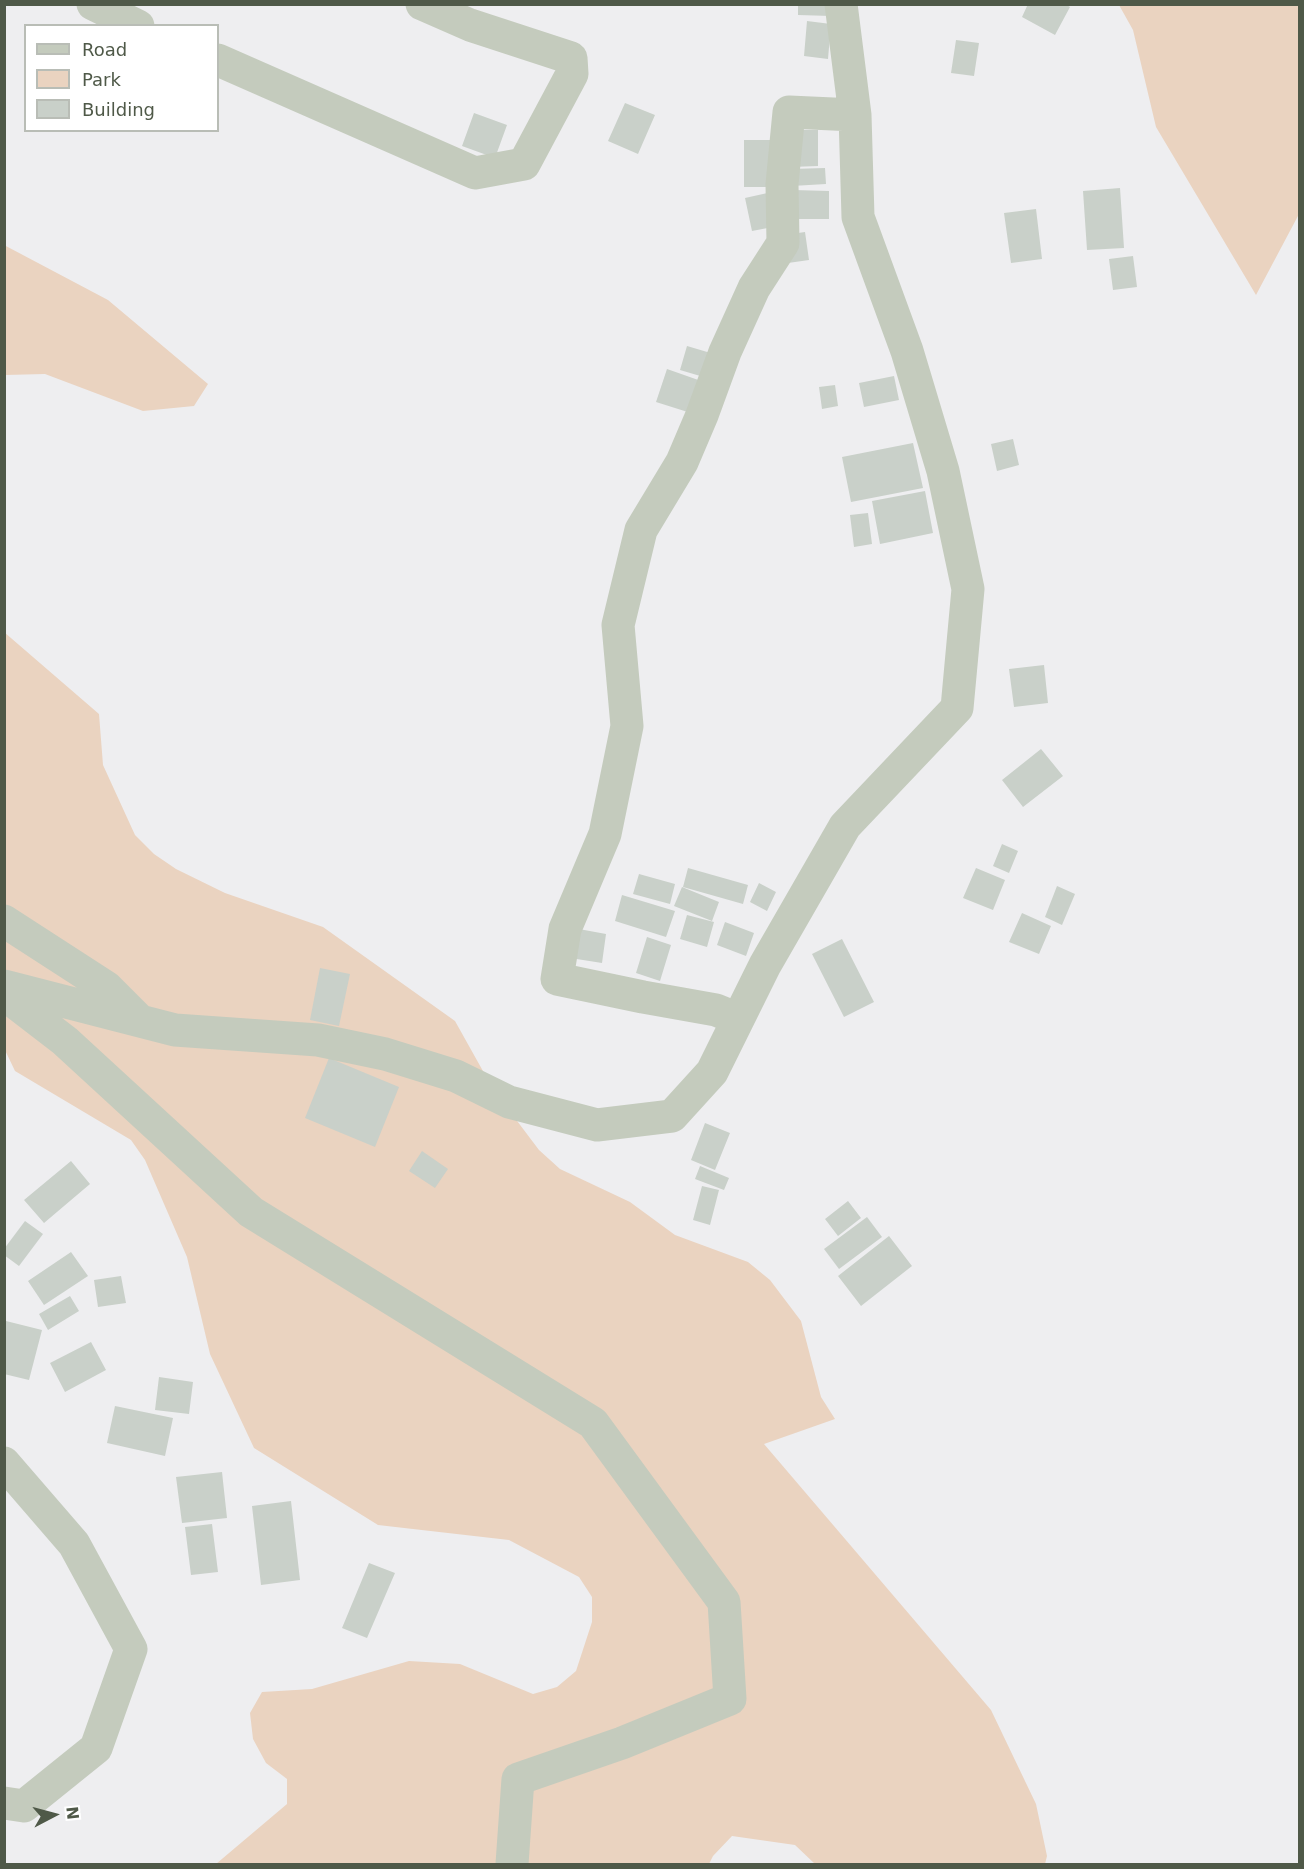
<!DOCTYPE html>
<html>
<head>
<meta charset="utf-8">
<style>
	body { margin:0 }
	#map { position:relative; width:1304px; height:1869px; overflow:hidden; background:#eeeef0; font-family:"DejaVu Sans",sans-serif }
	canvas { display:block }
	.frame { position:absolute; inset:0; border:6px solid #4f5948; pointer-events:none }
	.legend { position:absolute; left:24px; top:24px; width:195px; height:108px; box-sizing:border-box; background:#fff; border:2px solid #b9bdb6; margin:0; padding:8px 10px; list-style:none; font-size:18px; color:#4f5948 }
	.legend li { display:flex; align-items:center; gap:12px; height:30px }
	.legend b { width:30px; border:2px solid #b9bdb6 }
	.north { position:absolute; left:24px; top:1785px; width:60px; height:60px; -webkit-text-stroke:4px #fff; paint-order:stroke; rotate:84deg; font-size:16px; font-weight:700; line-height:24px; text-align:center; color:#4f5948 }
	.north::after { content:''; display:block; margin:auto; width:21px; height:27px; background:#4f5948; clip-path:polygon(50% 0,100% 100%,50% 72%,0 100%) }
</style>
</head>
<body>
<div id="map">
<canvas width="1304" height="1869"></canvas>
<div class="frame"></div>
<ul class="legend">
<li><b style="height:8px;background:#c4cbbd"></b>Road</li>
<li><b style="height:16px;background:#ead3c0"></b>Park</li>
<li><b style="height:16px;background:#c9d0c9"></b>Building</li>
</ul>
<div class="north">N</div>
</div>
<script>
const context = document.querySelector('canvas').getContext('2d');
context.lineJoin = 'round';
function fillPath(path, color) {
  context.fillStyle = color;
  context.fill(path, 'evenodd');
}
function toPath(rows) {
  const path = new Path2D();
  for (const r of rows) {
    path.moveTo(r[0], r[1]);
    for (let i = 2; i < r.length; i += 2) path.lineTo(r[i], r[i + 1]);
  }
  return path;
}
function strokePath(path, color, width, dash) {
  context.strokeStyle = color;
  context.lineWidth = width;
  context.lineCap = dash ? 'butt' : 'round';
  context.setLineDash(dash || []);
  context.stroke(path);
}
fillPath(toPath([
	[1119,5,1299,5,1299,214,1256,295,1156,127,1133,30],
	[4,245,108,300,208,384,194,406,143,411,45,374,5,375],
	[4,632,99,714,103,765,135,835,154,854,176,869,225,893,323,927,455,1021,493,1089,539,1150,560,1169,630,1202,675,1235,748,1262,770,1280,801,1321,821,1397,835,1419,764,1444,991,1710,1036,1804,1047,1856,1045,1864,815,1864,795,1845,732,1836,713,1856,709,1864,216,1864,287,1804,287,1779,266,1763,253,1739,250,1713,262,1692,312,1689,409,1661,460,1664,533,1694,557,1687,576,1671,592,1622,592,1597,579,1577,509,1540,378,1525,254,1448,210,1354,187,1257,145,1160,131,1140,15,1071,4,1048]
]), '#ead3c0');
fillPath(toPath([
	[798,4,831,4,831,16,798,15],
	[1028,4,1065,4,1070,7,1055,35,1022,17],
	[807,21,831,24,828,59,804,56],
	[956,40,979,43,974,76,951,73],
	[625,103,655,115,638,154,608,141],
	[474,113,507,125,495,158,462,146],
	[790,130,818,130,818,166,791,167],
	[744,140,772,140,772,187,744,187],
	[825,168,826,184,792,186,791,169],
	[1120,188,1124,248,1087,250,1083,191],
	[793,190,829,191,829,219,792,219],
	[772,192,778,226,752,231,745,198],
	[1036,209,1042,259,1011,263,1004,213],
	[805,232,809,260,788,263,784,235],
	[1133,256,1137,287,1113,290,1109,259],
	[687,346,714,354,707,378,680,370],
	[667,369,704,382,694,414,656,402],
	[894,376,899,400,864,407,859,383],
	[835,385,838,406,822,409,819,387],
	[1013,439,1019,465,997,471,991,444],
	[913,443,923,488,851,502,842,457],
	[925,491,933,533,880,544,872,501],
	[868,513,872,544,854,547,850,515],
	[1044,665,1048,703,1014,707,1009,669],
	[1041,749,1063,776,1023,807,1002,780],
	[1002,844,1018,851,1009,873,993,866],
	[688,868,748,885,743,904,683,887],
	[976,868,1005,880,993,910,963,898],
	[639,874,675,884,670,904,633,894],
	[759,883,776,892,767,911,750,902],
	[1057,886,1075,894,1062,925,1045,917],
	[682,887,719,902,712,921,674,906],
	[622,895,675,911,666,937,615,921],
	[1022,913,1051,926,1039,954,1009,942],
	[687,915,714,922,707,947,680,939],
	[725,922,754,933,746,956,717,945],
	[568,927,606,934,602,963,564,957],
	[647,937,671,945,660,981,636,973],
	[842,939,874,1002,844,1017,812,954],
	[320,968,350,974,339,1026,310,1020],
	[329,1058,399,1087,375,1147,305,1118],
	[705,1123,730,1133,715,1170,691,1160],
	[422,1151,448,1169,435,1188,409,1171],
	[71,1161,90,1184,44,1223,24,1200],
	[700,1166,729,1178,724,1190,695,1179],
	[702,1186,719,1190,710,1225,693,1220],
	[848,1201,861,1218,838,1236,825,1219],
	[867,1217,882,1237,839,1269,824,1249],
	[25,1221,43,1234,19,1266,4,1255,4,1249],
	[889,1236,912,1266,861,1306,838,1276],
	[71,1252,88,1276,44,1305,28,1281],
	[121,1276,126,1303,98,1307,94,1280],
	[70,1296,79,1311,48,1330,39,1314],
	[6,1321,42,1330,29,1380,4,1374],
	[91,1342,106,1370,65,1392,50,1363],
	[159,1377,193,1382,189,1414,155,1410],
	[115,1406,173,1418,165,1456,107,1443],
	[222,1472,227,1518,182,1523,176,1477],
	[291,1501,300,1580,261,1585,252,1506],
	[212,1524,218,1572,191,1575,185,1527],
	[369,1563,395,1573,367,1638,342,1628]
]), '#c9d0c9');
strokePath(toPath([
	[93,4,138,26],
	[218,60,475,173,524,164,572,74,571,58,470,25,422,4],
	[4,921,106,987,139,1020],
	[4,986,175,1030,318,1040,385,1054,456,1076,509,1102,597,1125,672,1116,712,1072,765,965,845,826,957,708,968,589,943,471,907,351,858,217,855,115],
	[4,994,65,1041,251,1212,593,1423,724,1602,730,1699,622,1743,518,1779,512,1864],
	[738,1019,716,1010,643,997,557,979,565,929,605,834,627,726,618,625,641,530,682,462,702,415,725,352,754,288,783,243,782,184,789,112,855,115,841,4],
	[4,1463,74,1544,131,1649,96,1748,24,1806,4,1803]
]), '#c4cbbd', 33);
</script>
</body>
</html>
